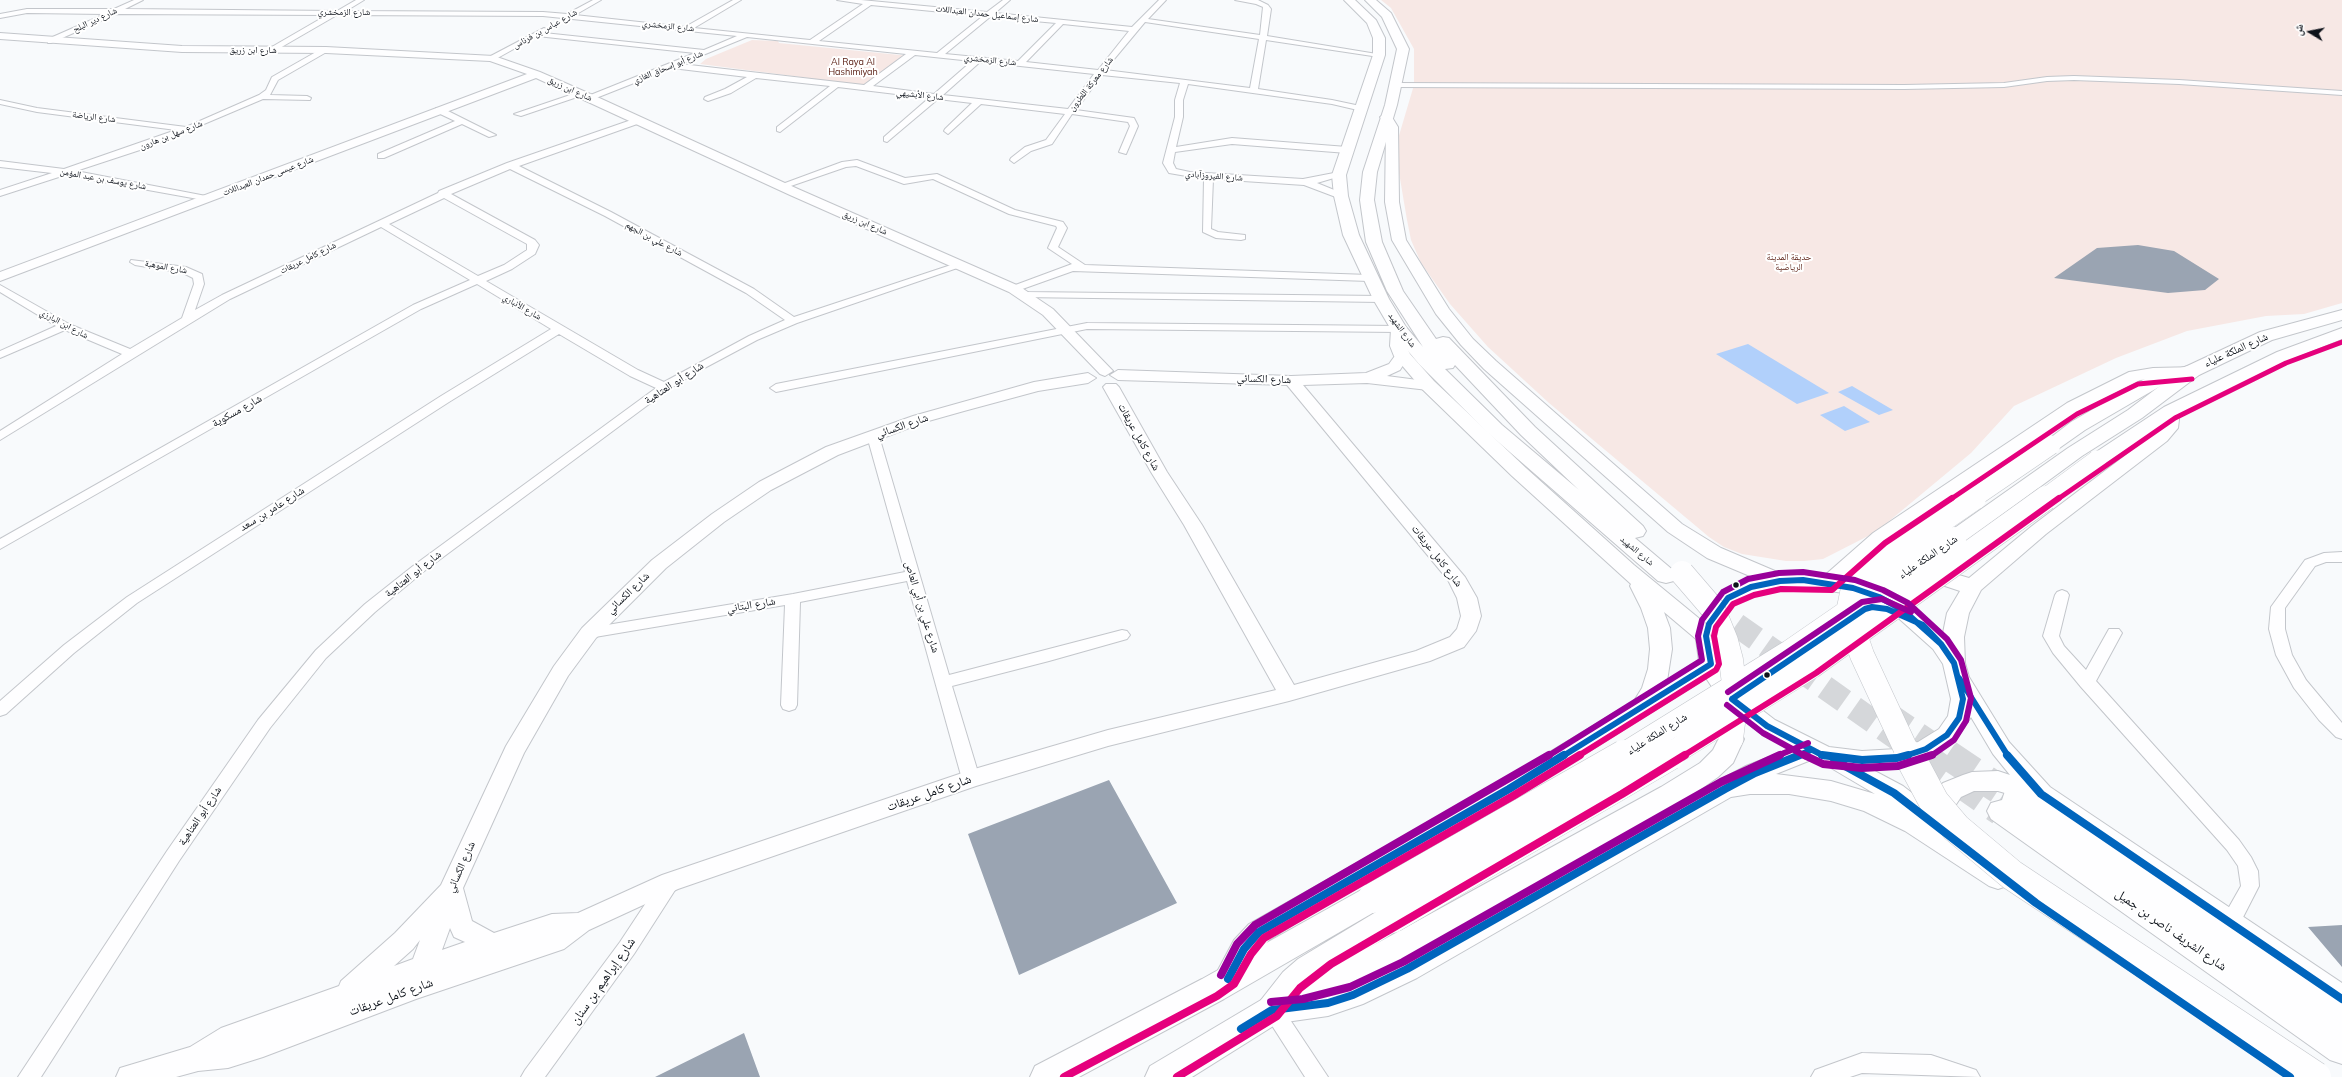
<!DOCTYPE html>
<html>
<head>
<meta charset="utf-8">
<style>
	body { margin:0 }
	#map { position:relative; width:2342px; height:1077px; overflow:hidden; background:#f8fafc; font-family:Mulish,"Noto Naskh Arabic",sans-serif }
	canvas { display:block }
	.north { position:absolute; left:2290px; top:12px; width:40px; height:40px; -webkit-text-stroke:3px #fff; paint-order:stroke; rotate:280deg; font-size:11px; font-weight:700; line-height:16px; text-align:center; color:#0d121a }
	.north::after { content:''; display:block; margin:auto; width:14px; height:18px; background:#0d121a; clip-path:polygon(50% 0,100% 100%,50% 72%,0 100%) }
</style>
</head>
<body>
<div id="map">
<canvas width="2342" height="1077"></canvas>
<div class="north">ش</div>
</div>
<script>
const context = document.querySelector('canvas').getContext('2d');
context.lineJoin = 'round';
function fillPath(path, color) {
  context.fillStyle = color;
  context.fill(path, 'evenodd');
}
function toPath(rows) {
  const path = new Path2D();
  for (const r of rows) {
    path.moveTo(r[0], r[1]);
    for (let i = 2; i < r.length; i += 2) path.lineTo(r[i], r[i + 1]);
  }
  return path;
}
function strokePath(path, color, width, dash) {
  context.strokeStyle = color;
  context.lineWidth = width;
  context.lineCap = dash ? 'butt' : 'round';
  context.setLineDash(dash || []);
  context.stroke(path);
}
function label(font, color, halo, rows, align = 'center') {
  context.font = font + ' Mulish,"Noto Naskh Arabic",sans-serif';
  context.lineWidth = 4;
  context.setLineDash([]);
  context.textBaseline = 'middle';
  context.strokeStyle = halo;
  context.fillStyle = color;
  for (const [text, x, y, turn = 0] of rows) {
    context.save();
    context.translate(x, y);
    context.rotate((+turn || 0) * Math.PI / 180);
    context.textAlign = isNaN(turn) ? turn : align;
    if (halo) context.strokeText(text, 0, 0);
    context.fillText(text, 0, 0);
    context.restore();
  }
}
fillPath(toPath([
	[1381,0,2342,0,2342,303,2304,314,2266,316,2187,331,2116,358,2014,406,1971,453,1876,532,1823,559,1804,561,1786,561,1742,554,1724,547,1709,537,1549,403,1488,347,1450,304,1421,263,1411,240,1407,220,1395,149,1414,85,1414,49,1391,8],
	[752,40,778,41,779,43,910,56,870,86,700,64,706,59]
]), '#f7e8e5');
fillPath(toPath([
	[1748,344,1829,393,1797,404,1716,354],
	[1852,386,1893,410,1879,415,1838,392],
	[1844,406,1870,422,1845,431,1820,415]
]), '#b1d0fb');
fillPath(toPath([
	[2138,245,2174,251,2219,279,2205,290,2168,293,2054,278,2097,248],
	[1109,780,1177,903,1019,975,968,834],
	[2342,925,2342,967,2308,927],
	[744,1033,760,1077,655,1077]
]), '#9aa4b2');
strokePath(toPath([
	[1707,604,1922,756],
	[1888,714,1950,756]
]), '#d5d7da', 24, [24, 12]);
strokePath(toPath([
	[1921,755,2001,811],
	[1948,755,1999,789]
]), '#d5d7da', 30, [30, 15]);
const minor = toPath([
	[134,0,143,0,125,9,337,11,356,0,364,0,346,11,543,12,567,14,593,0,601,0,575,15,685,27,733,0,741,0,694,28,810,40,863,4,837,0,861,0,987,12,1003,0,1010,0,995,13,1132,27,1159,0,1166,0,1148,19,1260,35,1263,7,1256,4,1235,0,1258,0,1268,5,1271,9,1267,36,1383,55,1379,57,1266,40,1258,89,1332,100,1365,107,1365,111,1362,111,1332,104,1188,84,1183,100,1183,117,1176,147,1232,138,1347,147,1351,150,1347,153,1232,144,1175,152,1173,163,1176,169,1190,172,1303,179,1339,172,1344,175,1317,183,1344,194,1346,196,1341,199,1304,185,1213,179,1211,229,1218,232,1245,235,1245,239,1241,240,1216,238,1203,232,1204,179,1169,173,1163,163,1175,117,1175,100,1180,83,1102,75,1076,110,1134,118,1138,126,1126,154,1119,152,1130,126,1128,122,1072,114,1052,144,1031,151,1014,163,1010,160,1011,158,1025,147,1046,140,1065,114,981,104,948,134,944,131,945,129,972,103,938,99,887,142,884,141,884,137,929,98,838,87,780,132,777,131,777,127,830,86,756,78,731,93,708,101,704,99,705,97,725,89,747,77,672,68,591,100,588,100,588,96,695,53,537,36,494,60,487,58,544,28,548,30,544,33,704,50,737,36,543,16,337,15,273,52,270,52,270,48,327,15,116,14,51,43,48,43,48,39,105,14,27,13,0,18,0,14,27,9,114,9,134,0],
	[871,5,983,16,937,53,819,41,871,5],
	[990,17,1056,23,1018,61,945,54,990,17],
	[1145,22,1259,39,1250,88,1105,70,1145,22],
	[1063,24,1129,31,1098,70,1026,62,1063,24],
	[747,37,906,54,864,85,681,64,747,37],
	[915,55,972,61,934,94,873,86,915,55],
	[980,62,1020,66,1094,74,1068,109,943,95,980,62],
	[323,48,330,50,278,80,270,95,307,96,311,98,310,100,263,99,152,146,76,171,206,196,211,199,209,201,65,175,0,196,0,190,52,173,0,167,0,161,64,169,176,130,37,112,0,104,0,100,37,108,186,127,259,95,266,90,272,77,323,48],
	[2074,76,2179,80,2342,91,2342,95,2179,84,2074,80,2047,81,2004,87,1904,89,1396,87,1392,85,1396,83,1904,85,2004,83,2047,77,2074,76],
	[579,92,586,94,521,116,514,114,579,92],
	[436,108,442,108,496,135,489,137,462,124,384,158,378,158,378,154,455,121,436,112,436,108],
	[637,118,641,121,640,123,519,166,611,212,754,289,794,317,957,263,965,263,966,265,797,323,757,340,697,372,668,390,423,572,375,612,326,658,270,728,179,861,41,1077,18,1077,167,851,258,720,316,650,365,604,413,566,656,388,630,376,559,334,449,402,137,603,74,653,6,714,0,716,0,701,64,645,127,597,441,396,551,329,477,284,421,309,0,549,0,539,413,305,470,280,381,227,230,299,0,440,0,431,122,354,65,330,0,358,0,351,56,326,0,292,0,285,69,324,130,349,182,318,194,284,193,278,183,273,135,265,130,262,131,260,186,267,202,274,204,284,195,310,222,295,438,193,439,191,507,163,637,118],
	[510,169,605,216,746,293,785,320,749,336,664,382,638,370,486,281,512,269,535,254,539,245,535,240,451,194,510,169],
	[444,198,527,244,527,250,504,265,478,276,389,224,444,198],
	[857,160,905,178,937,174,1015,210,1063,222,1067,228,1058,247,1085,265,1369,275,1374,278,1369,281,1073,271,1014,292,1010,291,1010,287,1072,264,1048,248,1057,228,1056,226,1009,214,933,179,904,184,856,166,846,167,785,188,777,186,842,162,857,160],
	[1025,292,1381,296,1386,299,1381,302,1021,297,1021,293,1025,292],
	[1087,323,1399,326,1405,329,1399,332,1087,329,776,392,770,388,776,384,1087,323],
	[873,432,879,436,949,675,1122,630,1127,631,1130,635,1127,639,1049,661,952,686,980,779,977,784,971,786,965,784,962,779,907,581,800,602,797,705,795,709,789,711,783,709,781,705,785,605,589,638,584,637,581,633,584,629,589,628,793,594,905,572,867,436,873,432],
	[2342,552,2342,562,2326,562,2315,566,2285,608,2285,629,2292,655,2306,680,2342,723,2342,739,2336,737,2319,720,2294,688,2276,655,2269,629,2271,607,2305,560,2324,553,2342,552],
	[2062,590,2067,592,2069,595,2059,636,2064,646,2086,670,2109,629,2119,629,2122,633,2096,681,2239,840,2251,857,2258,871,2259,886,2237,929,2230,931,2223,929,2220,923,2241,886,2238,866,2227,850,2081,687,2053,653,2043,636,2055,595,2057,592,2062,590],
	[670,874,677,877,679,882,677,887,634,954,545,1077,521,1077,525,1070,620,942,663,877,670,874],
	[1272,1001,1279,1003,1328,1077,1305,1077,1262,1010,1265,1003,1272,1001],
	[1862,1053,1931,1055,1976,1070,1980,1077,1862,1073,1850,1077,1811,1077,1815,1070,1862,1053]
]);
const tertiary = toPath([
	[0,33,182,46,326,47,494,56,540,72,595,96,798,189,1019,286,1053,309,1113,371,1105,376,1100,374,1043,315,1009,292,790,195,536,78,0,281,0,272,527,74,490,61,326,53,182,52,0,39,0,33],
	[1402,352,1409,356,1400,370,1387,376,1433,382,1436,385,1433,388,1428,390,1367,383,1303,385,1465,577,1477,598,1481,616,1476,631,1464,647,1430,661,1289,701,1108,746,976,786,678,889,589,930,564,949,416,999,263,1057,228,1068,198,1071,176,1077,116,1077,120,1068,190,1047,221,1028,339,986,341,981,395,933,441,885,506,746,554,666,582,628,652,560,712,514,759,482,826,447,913,416,1034,382,1088,373,1096,378,1088,383,1038,391,964,411,925,422,838,455,771,490,724,522,666,568,596,638,568,676,524,753,463,888,472,921,494,933,552,914,578,913,662,875,971,770,1108,730,1276,690,1184,525,1151,472,1103,387,1106,384,1116,384,1119,387,1167,472,1202,525,1294,685,1416,651,1450,637,1457,629,1461,616,1457,598,1448,580,1287,385,1118,380,1110,375,1118,370,1291,376,1366,373,1389,364,1397,353,1402,352],
	[450,928,454,937,465,942,442,950,450,928],
	[420,940,413,959,394,966,413,949,420,940]
]);
const secondary = toPath([
	[1386,113,1390,114,1398,127,1399,202,1406,240,1449,309,1473,339,1496,361,1682,524,1721,548,1782,574,1803,573,1824,576,1873,533,2067,403,2129,372,2153,368,2198,367,2200,371,2198,375,2192,376,2140,380,2079,411,1887,541,1845,580,1886,592,1911,605,1943,633,1947,613,1960,591,1918,577,1915,572,1918,567,1925,565,1969,578,2032,526,2155,433,2160,427,2162,411,2165,407,2177,407,2180,411,2178,428,2167,441,2046,534,1981,590,1969,613,1964,637,1965,663,1969,677,2009,742,2050,787,2342,983,2342,1012,2332,1008,2032,801,1998,791,1974,791,1961,797,1953,809,1954,819,1948,833,2007,870,2011,878,2007,886,1998,889,1989,886,1905,831,1864,811,1831,801,1789,794,1750,794,1731,797,1417,978,1363,1004,1328,1016,1286,1022,1276,1018,1272,1009,1276,1000,1286,996,1328,990,1347,984,1397,960,1716,782,1746,766,1790,749,1759,732,1724,705,1706,678,1518,796,1296,923,1269,940,1254,958,1238,988,1228,992,1218,988,1214,979,1218,970,1234,940,1249,924,1500,782,1634,701,1642,688,1648,669,1650,649,1648,628,1641,608,1630,586,1631,584,1512,476,1422,389,1394,356,1390,346,1391,329,1393,326,1405,326,1407,329,1406,346,1410,354,1434,381,1526,468,1634,565,1701,620,1721,593,1744,582,1757,579,1707,558,1668,532,1484,369,1461,345,1436,314,1392,240,1385,202,1386,127,1380,117,1386,113],
	[1803,587,1850,594,1872,602,1895,615,1933,649,1943,664,1951,699,1948,716,1939,729,1918,742,1897,749,1862,751,1829,747,1775,720,1740,693,1722,664,1717,636,1720,625,1735,603,1757,593,1780,588,1803,587],
	[1664,612,1696,639,1699,661,1667,681,1672,649,1670,628,1664,612],
	[1971,717,1993,754,2010,775,1998,771,1972,772,1963,775,1943,783,1937,789,1929,806,1903,786,1871,769,1897,767,1934,755,1955,741,1971,717],
	[1811,760,1826,765,1875,794,1831,781,1776,774,1811,760]
]);
const primary = toPath([
	[2342,310,2342,320,2272,340,2199,375,2142,418,2082,456,1962,544,1954,546,1946,544,1943,539,1946,534,2068,448,2128,410,2185,367,2260,332,2342,310],
	[2342,328,2342,339,2289,360,2178,415,2104,464,2097,466,2090,464,2087,460,2090,456,2164,407,2277,352,2342,328],
	[1373,886,1383,889,1388,898,1383,907,1224,999,1079,1077,1030,1077,1035,1066,1202,979,1363,889,1373,886],
	[1392,905,1403,909,1407,918,1403,927,1320,979,1305,992,1283,1020,1192,1077,1145,1077,1150,1066,1261,1000,1283,972,1298,959,1381,909,1392,905]
]);
const trunk = toPath([
	[1344,0,1355,0,1376,20,1385,38,1385,55,1346,175,1348,196,1359,235,1389,299,1406,327,1423,347,1387,291,1366,242,1360,200,1363,172,1385,105,1397,49,1382,17,1365,0,1376,0,1391,13,1409,49,1397,105,1377,172,1374,200,1382,242,1403,291,1436,339,1443,337,1449,338,1535,427,1643,526,1646,531,1643,536,1635,538,1674,571,1677,576,1674,581,1666,583,1658,581,1488,433,1419,364,1393,333,1373,299,1343,235,1334,196,1332,175,1373,55,1373,38,1367,23,1344,0],
	[1455,365,1521,435,1579,490,1502,425,1445,369,1453,368,1455,365],
	[2192,365,2199,367,2201,371,2199,375,2164,384,2085,430,2058,449,2051,451,2044,449,2041,445,2071,422,2150,376,2192,365],
	[1731,729,1740,732,1744,739,1733,763,1718,777,1681,803,1376,976,1283,1020,1272,1025,1261,1020,1256,1010,1261,1000,1354,956,1661,787,1700,763,1713,750,1722,732,1731,729],
	[2015,788,2025,791,2342,1007,2342,1064,2330,1060,1991,819,1987,811,1991,803,2002,800,2005,791,2015,788]
]);
strokePath(minor, '#c3c6cb', 2);
strokePath(tertiary, '#c3c6cb', 2);
strokePath(secondary, '#c3c6cb', 2);
strokePath(primary, '#c3c6cb', 2);
strokePath(trunk, '#c3c6cb', 2);
fillPath(minor, '#fefeff');
fillPath(tertiary, '#fefeff');
fillPath(secondary, '#fefeff');
fillPath(primary, '#fefeff');
fillPath(trunk, '#fefeff');
const primaryBridgeFar2 = toPath([
	[2044,499,2097,460]
]);
const primaryBridgeFar1 = toPath([
	[1622,756,1790,652,1954,539],
	[1668,756,1812,666,2046,498]
]);
const primaryBridge = toPath([
	[1373,898,1624,755],
	[1392,918,1670,755]
]);
const trunkBridgeFar2 = toPath([
	[1972,499,2051,445]
]);
const trunkBridgeFar1 = toPath([
	[1682,573,1713,609,1726,641,1731,660,1736,699,1731,739],
	[1909,756,1862,655,1851,623,1849,608,1852,593,1863,578,1878,564,1974,498]
]);
const trunkBridge = toPath([
	[1909,755,1934,802,1956,828,2012,875,2316,1077]
]);
strokePath(primaryBridgeFar2, '#c3c6cb', 20, []);
strokePath(primaryBridgeFar1, '#c3c6cb', 25, []);
strokePath(primaryBridge, '#c3c6cb', 31, []);
strokePath(trunkBridgeFar2, '#c3c6cb', 20, []);
strokePath(trunkBridgeFar1, '#c3c6cb', 25, []);
strokePath(trunkBridge, '#c3c6cb', 31, []);
strokePath(primaryBridgeFar2, '#fefeff', 19);
strokePath(primaryBridgeFar1, '#fefeff', 24);
strokePath(primaryBridge, '#fefeff', 30);
strokePath(trunkBridgeFar2, '#fefeff', 19);
strokePath(trunkBridgeFar1, '#fefeff', 24);
strokePath(trunkBridge, '#fefeff', 30);
strokePath(toPath([
	[1959,678,2008,756],
	[1732,699,1767,726,1824,756],
	[1563,756,1711,664,1706,636,1709,624,1728,598,1751,587,1780,581,1803,580,1853,588,1879,597,1903,610,1941,644,1954,663,1963,699,1959,718,1947,735,1926,749,1905,756],
	[1797,756,1811,750],
	[1824,756,1767,726,1732,699,1865,609,1872,607,1887,609,1923,625,1941,644,1954,663,1963,699,1959,718,1947,735,1926,749,1905,756]
]), '#0065bd', 6);
strokePath(toPath([
	[1822,755,1862,760,1897,758,1908,755],
	[1822,755,1862,760,1897,758,1908,755],
	[2007,755,2041,794,2342,999],
	[1834,760,1894,793,2036,903,2290,1077],
	[1228,979,1244,949,1259,932,1509,789,1564,755],
	[1241,1029,1272,1010,1328,1003,1353,995,1407,969,1725,789,1755,773,1800,755]
]), '#0065bd', 8);
strokePath(toPath([
	[1951,499,2077,414,2138,384,2192,379],
	[2058,499,2175,418,2286,363,2342,342]
]), '#e5007d', 5);
strokePath(toPath([
	[1578,756,1716,670,1719,664,1714,636,1716,627,1733,604,1754,595,1781,589,1832,590,1885,543,1952,498],
	[1683,756,1816,673,2059,498]
]), '#e5007d', 6);
strokePath(toPath([
	[1064,1077,1217,996,1234,984,1251,954,1264,938,1513,796,1580,755],
	[1177,1077,1277,1016,1300,988,1331,964,1622,794,1685,755]
]), '#e5007d', 8);
strokePath(toPath([
	[1728,692,1862,602,1882,599,1911,612],
	[1727,705,1763,733,1805,756],
	[1548,756,1702,660,1698,636,1702,620,1723,592,1748,579,1779,573,1803,572,1855,580,1883,590,1908,603,1947,639,1961,660,1971,698,1966,721,1954,740,1931,756],
	[1777,756,1808,743]
]), '#909', 6);
strokePath(toPath([
	[1804,755,1823,764,1862,768,1898,766,1932,755],
	[1221,975,1237,944,1255,925,1549,755],
	[1271,1002,1303,999,1350,987,1403,962,1721,782,1780,755]
]), '#909', 8);
for (const [x, y, r, color] of [
	[1736,585,3.5,"#0d121a"],
	[1767,675,3.5,"#0d121a"]
]) {
  const dot = new Path2D();
  dot.arc(x, y, r, 0, 2 * Math.PI);
  context.fillStyle = color;
  context.fill(dot);
  strokePath(dot, '#fff', 1.5);
}
label('9px', '#0d121a', '#fff', [
	["شارع الزمخشري",344,12],
	["شارع إسماعيل حمدان العبداللات",987,14,6],
	["شارع دير البلح",95,20,-25],
	["شارع الزمخشري",668,26,6],
	["شارع عباس بن فرناس",545,29,-29],
	["شارع ابن زريق",253,50],
	["شارع الزمخشري",990,60,6],
	["شارع أبو إسحاق الغازي",668,67,-22],
	["شارع معركة اللطرون",1091,84,-52],
	["شارع ابن زريق",570,89,24],
	["شارع الأبشيهي",920,95,6],
	["شارع الرياضة",94,117,7],
	["شارع سهل بن هارون",171,135,-21],
	["شارع عيسى حمدان العبداللات",268,176,-21],
	["شارع الفيروزآبادي",1214,176,4],
	["شارع يوسف بن عبد المؤمن",103,179,10],
	["شارع ابن زريق",865,223,23],
	["شارع علي بن الجهم",654,239,28],
	["شارع كامل عريقات",308,258,-26],
	["شارع الموهبة",166,267,10],
	["شارع الأنباري",522,307,30],
	["شارع ابن البارزي",64,324,28],
	["شارع الشهيد",1402,330,54],
	["شارع الشهيد",1637,551,40]
]);
label('9px', '#54170b', '#fff', [
	["Al Raya Al",853,62],
	["Hashimiyah",853,72],
	["حديقة المدينة",1789,257],
	["الرياضية",1789,267]
]);
label('11px', '#0d121a', '#fff', [
	["شارع الملكة علياء",2236,350,-24],
	["شارع الكسائي",1264,379,2],
	["شارع أبو العتاهية",674,383,-33],
	["شارع مسكوية",237,411,-29],
	["شارع الكسائي",902,426,-19],
	["شارع كامل عريقات",1139,437,61],
	["شارع عامر بن سعد",272,509,-32],
	["شارع كامل عريقات",1437,556,52],
	["شارع الملكة علياء",1928,557,-34],
	["شارع أبو العتاهية",413,574,-38],
	["شارع الكسائي",628,593,-44],
	["شارع البتاني",751,605,-9],
	["شارع علي بن أبي العاص",922,607,73],
	["شارع الملكة علياء",1657,734,-32],
	["شارع أبو العتاهية",200,816,-56],
	["شارع الكسائي",461,867,-66]
]);
label('13px', '#0d121a', '#fff', [
	["شارع كامل عريقات",929,793,-19],
	["شارع الشريف ناصر بن جميل",2171,930,35],
	["شارع إبراهيم بن سنان",603,981,-55],
	["شارع كامل عريقات",391,997,-20]
]);
</script>
</body>
</html>
